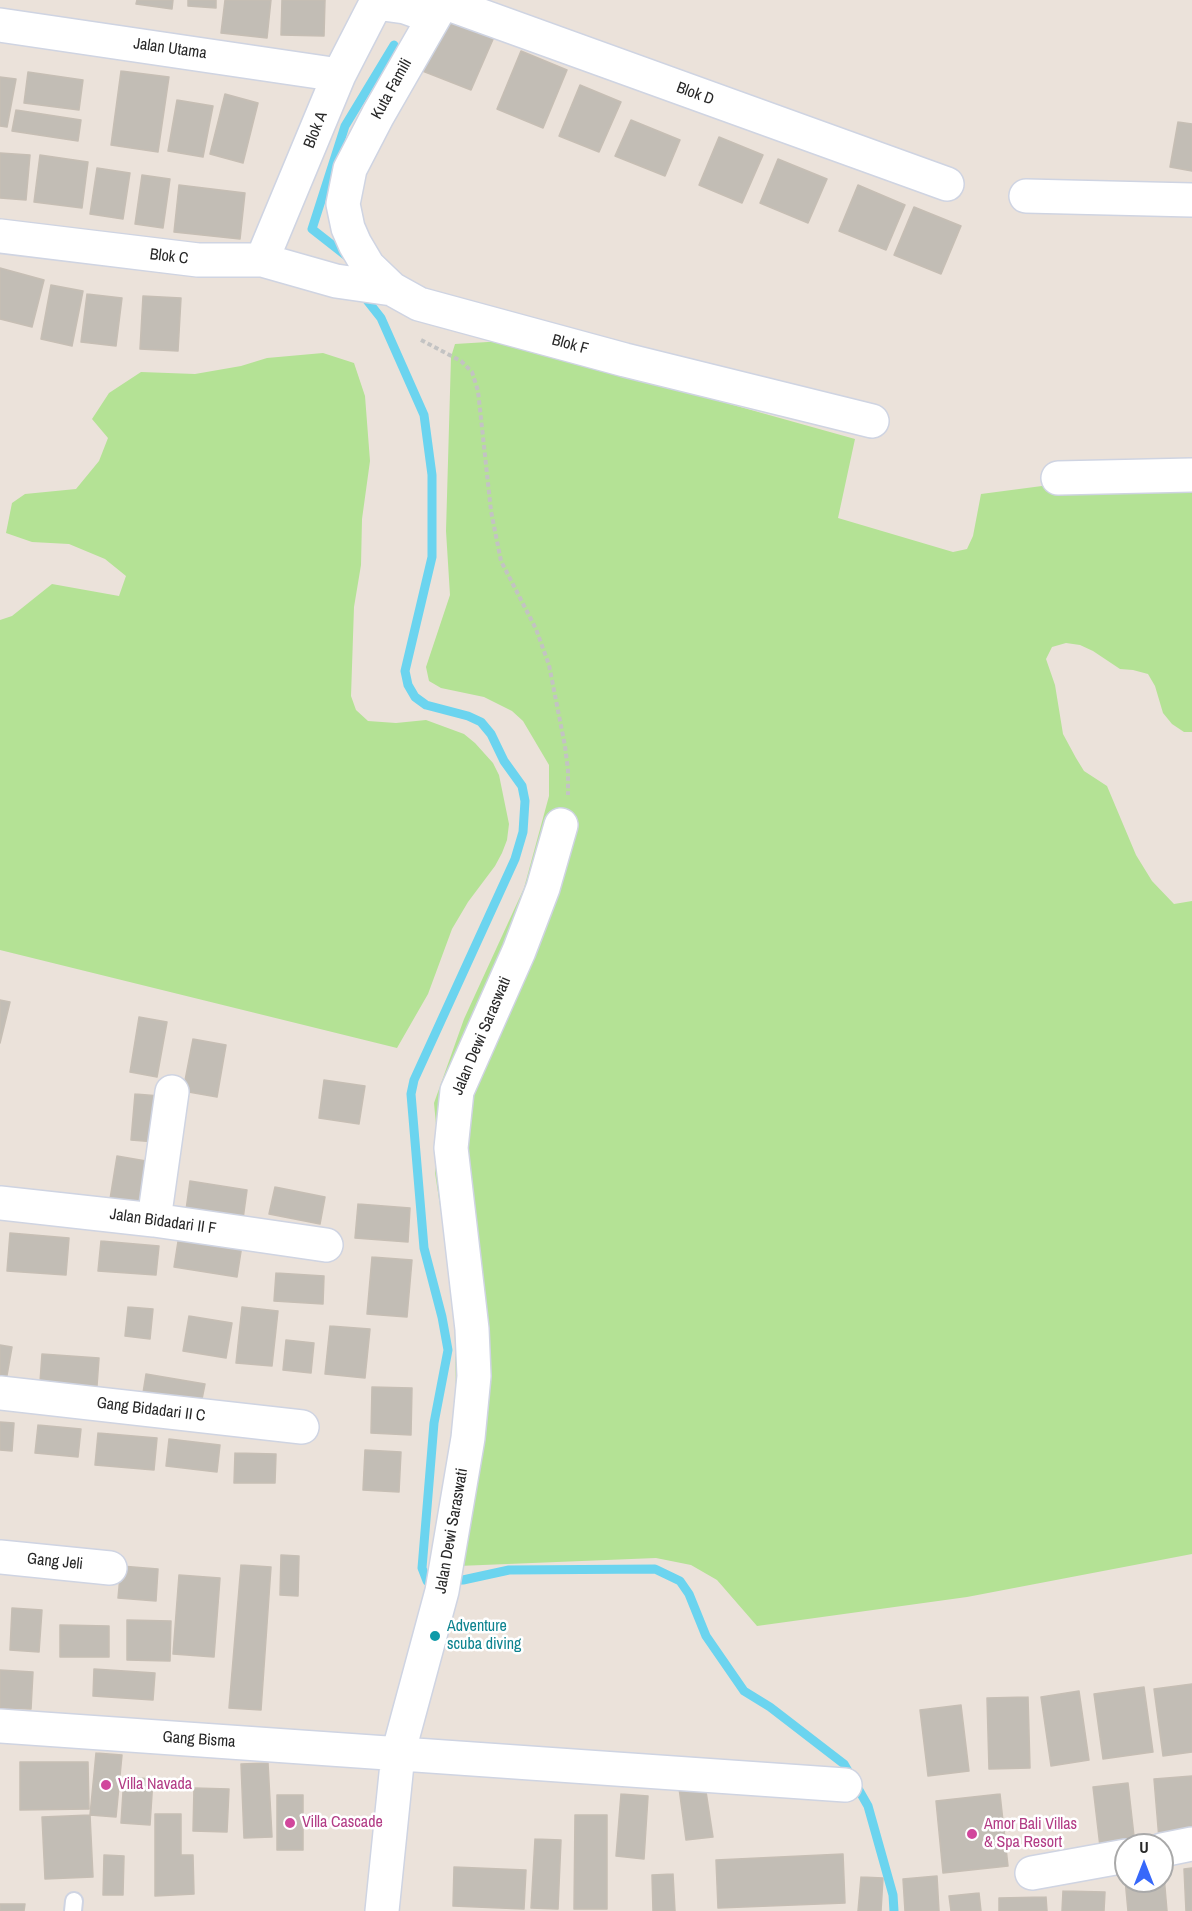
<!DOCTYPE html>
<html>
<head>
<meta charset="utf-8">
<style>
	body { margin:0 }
	#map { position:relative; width:1192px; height:1911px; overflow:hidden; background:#ebe2da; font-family:"Archivo Narrow",sans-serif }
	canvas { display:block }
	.north { position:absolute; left:1114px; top:1833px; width:60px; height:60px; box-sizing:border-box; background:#fff; border:2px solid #a9a9a9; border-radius:50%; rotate:0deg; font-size:16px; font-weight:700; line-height:24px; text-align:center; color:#282828 }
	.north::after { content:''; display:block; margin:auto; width:21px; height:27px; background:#3768fa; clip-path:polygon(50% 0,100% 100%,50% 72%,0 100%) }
</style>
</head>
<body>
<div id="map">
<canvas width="1192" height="1911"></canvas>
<div class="north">U</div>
</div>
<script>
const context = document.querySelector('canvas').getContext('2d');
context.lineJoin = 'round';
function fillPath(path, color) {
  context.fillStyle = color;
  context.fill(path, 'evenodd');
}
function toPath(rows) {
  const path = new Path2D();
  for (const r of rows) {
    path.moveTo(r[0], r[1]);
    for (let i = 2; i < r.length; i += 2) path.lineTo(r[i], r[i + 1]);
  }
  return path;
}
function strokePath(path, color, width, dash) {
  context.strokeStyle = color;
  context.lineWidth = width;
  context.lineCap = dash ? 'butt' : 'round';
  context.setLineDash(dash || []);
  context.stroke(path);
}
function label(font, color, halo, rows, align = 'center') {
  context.font = font + ' "Archivo Narrow",sans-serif';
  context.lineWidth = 5;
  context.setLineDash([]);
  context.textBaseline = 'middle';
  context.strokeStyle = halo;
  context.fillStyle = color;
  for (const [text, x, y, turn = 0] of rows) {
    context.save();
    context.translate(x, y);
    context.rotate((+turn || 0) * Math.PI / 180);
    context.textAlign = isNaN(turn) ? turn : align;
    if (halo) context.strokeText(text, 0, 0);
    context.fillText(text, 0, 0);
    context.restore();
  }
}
fillPath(toPath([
	[504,341,855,439,838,518,953,552,967,549,973,536,981,494,1042,486,1192,487,1192,732,1184,732,1172,724,1163,713,1155,686,1148,674,1133,670,1120,669,1093,651,1080,645,1066,643,1052,647,1046,659,1055,685,1063,734,1076,758,1084,771,1107,786,1136,855,1152,881,1174,904,1192,901,1192,1554,967,1597,757,1626,717,1580,691,1565,656,1558,458,1566,440,1549,456,1394,454,1297,435,1173,438,1146,434,1103,464,1019,524,888,549,796,549,765,523,721,512,711,484,697,441,688,429,681,426,667,450,595,446,531,451,357,455,344],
	[323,353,354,363,365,396,370,461,362,519,361,565,354,607,351,696,356,710,368,721,396,723,426,720,464,734,475,743,493,763,499,775,509,824,507,840,502,853,495,866,468,902,452,929,428,994,397,1048,0,950,0,620,12,616,52,584,119,596,126,576,105,559,69,544,32,542,6,533,12,503,25,494,76,489,99,461,108,438,92,419,109,393,141,372,195,374,241,366,267,358]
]), '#b4e295');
strokePath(toPath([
	[349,258,312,229,345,126,394,45],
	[364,292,366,299,381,318,424,415,432,475,432,557,405,671,408,685,415,697,426,705,468,716,481,722,491,734,504,761,522,786,525,801,523,832,515,859,414,1080,411,1094,424,1248,442,1317,448,1350,434,1423,422,1568,427,1581,463,1580,509,1570,655,1569,680,1581,689,1594,706,1636,744,1691,770,1707,844,1764,868,1806,893,1895,894,1911]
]), '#6bd4ef', 9);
const building = toPath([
	[137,0,173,0,172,9,136,4,137,0],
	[188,0,216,0,216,8,188,6,188,0],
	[225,0,271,0,267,38,221,33,225,0],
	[282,0,325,0,324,36,281,35,282,0],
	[442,16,494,37,471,90,420,70,442,16],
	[521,51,567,70,543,128,497,109,521,51],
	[121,71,169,77,158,152,111,145,121,71],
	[28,72,83,80,79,110,24,103,28,72],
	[0,77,16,79,7,127,0,126,0,77],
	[580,85,621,102,599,152,559,136,580,85],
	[225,94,258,103,243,163,210,154,225,94],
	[177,100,213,106,203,157,168,151,177,100],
	[16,110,81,120,78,141,12,131,16,110],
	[631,120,680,140,665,176,615,156,631,120],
	[1178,122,1192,124,1192,171,1170,167,1178,122],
	[719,137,763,155,742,203,699,185,719,137],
	[0,153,30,155,26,200,0,198,0,153],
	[40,155,88,162,82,208,34,202,40,155],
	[778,159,827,179,808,223,760,203,778,159],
	[97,168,130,173,123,219,90,214,97,168],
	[142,175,170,179,163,228,135,224,142,175],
	[179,185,245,193,240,239,174,232,179,185],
	[858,185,905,205,886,250,839,231,858,185],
	[914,207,961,226,941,274,894,255,914,207],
	[0,268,44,280,32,327,0,319,0,268],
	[51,285,83,291,72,346,41,339,51,285],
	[87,294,122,298,116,346,81,342,87,294],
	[143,296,181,298,178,351,140,349,143,296],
	[0,1000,10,1002,0,1043,0,1000],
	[139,1017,167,1022,157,1077,130,1072,139,1017],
	[193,1039,226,1045,217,1097,183,1091,193,1039],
	[324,1080,365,1086,359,1124,319,1118,324,1080],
	[135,1094,160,1096,156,1142,131,1140,135,1094],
	[117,1156,146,1161,138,1204,110,1199,117,1156],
	[190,1181,247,1190,243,1219,186,1210,190,1181],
	[275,1187,325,1197,320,1224,269,1214,275,1187],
	[358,1204,410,1208,408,1242,355,1238,358,1204],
	[10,1233,69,1238,66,1275,7,1271,10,1233],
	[179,1235,242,1245,237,1277,174,1267,179,1235],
	[101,1241,159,1246,156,1275,98,1271,101,1241],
	[372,1257,412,1260,407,1317,367,1314,372,1257],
	[276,1273,324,1276,323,1304,274,1301,276,1273],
	[128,1307,153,1309,150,1339,125,1336,128,1307],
	[242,1307,278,1311,272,1366,236,1363,242,1307],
	[189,1316,232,1323,226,1358,183,1351,189,1316],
	[330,1326,370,1329,365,1378,325,1374,330,1326],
	[286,1340,314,1343,311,1373,283,1370,286,1340],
	[0,1345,12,1347,6,1381,0,1380,0,1345],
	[42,1354,99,1358,97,1386,40,1382,42,1354],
	[146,1374,205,1384,200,1409,142,1399,146,1374],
	[372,1387,412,1388,411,1435,371,1433,372,1387],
	[0,1422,14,1423,12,1451,0,1450,0,1422],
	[38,1425,81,1429,78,1457,35,1453,38,1425],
	[98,1433,157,1438,154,1470,95,1465,98,1433],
	[169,1439,220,1445,217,1472,166,1466,169,1439],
	[365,1450,401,1452,399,1492,363,1490,365,1450],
	[235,1453,276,1454,275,1483,234,1483,235,1453],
	[281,1555,299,1556,298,1596,280,1595,281,1555],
	[241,1565,271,1567,261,1710,229,1708,241,1565],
	[121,1566,158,1569,156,1601,118,1598,121,1566],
	[179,1575,220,1578,214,1657,173,1654,179,1575],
	[12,1608,42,1610,39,1652,10,1650,12,1608],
	[127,1620,171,1621,170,1661,127,1660,127,1620],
	[60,1625,109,1626,109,1657,60,1657,60,1625],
	[94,1669,155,1673,153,1700,93,1696,94,1669],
	[0,1670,33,1672,31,1709,0,1708,0,1670],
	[1192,1684,1192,1752,1163,1756,1154,1689,1192,1684],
	[1144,1687,1153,1752,1103,1759,1094,1694,1144,1687],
	[1079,1691,1089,1760,1051,1766,1041,1697,1079,1691],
	[1028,1697,1030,1768,989,1769,987,1698,1028,1697],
	[961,1705,969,1771,928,1776,920,1710,961,1705],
	[96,1753,122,1755,116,1817,90,1815,96,1753],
	[20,1762,88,1762,89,1809,20,1810,20,1762],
	[268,1763,272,1837,244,1838,241,1764,268,1763],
	[1192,1776,1192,1836,1159,1839,1154,1779,1192,1776],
	[124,1777,153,1779,150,1825,121,1823,124,1777],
	[1128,1783,1135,1845,1101,1855,1093,1787,1128,1783],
	[705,1785,713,1837,686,1840,679,1788,705,1785],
	[194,1788,229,1789,227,1832,193,1831,194,1788],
	[621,1794,648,1796,644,1859,616,1856,621,1794],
	[1000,1794,1008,1866,943,1873,936,1801,1000,1794],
	[277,1795,303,1795,303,1850,277,1850,277,1795],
	[155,1814,181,1814,181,1855,193,1855,194,1894,155,1896,155,1814],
	[90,1815,93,1877,45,1879,42,1817,90,1815],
	[575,1815,607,1815,607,1909,574,1909,575,1815],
	[535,1839,561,1840,558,1909,531,1908,535,1839],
	[843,1854,845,1903,718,1908,716,1860,843,1854],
	[104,1855,124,1856,123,1895,103,1895,104,1855],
	[454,1867,526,1870,524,1909,453,1906,454,1867],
	[1192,1868,1192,1911,1186,1911,1184,1869,1192,1868],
	[673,1874,675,1911,653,1911,652,1875,673,1874],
	[937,1876,939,1911,905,1911,903,1879,937,1876],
	[1162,1876,1164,1876,1167,1911,1128,1911,1125,1879,1126,1881,1162,1881,1162,1876],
	[861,1877,883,1878,881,1911,858,1911,861,1877],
	[1063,1891,1105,1892,1104,1911,1062,1911,1063,1891],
	[979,1893,981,1911,951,1911,949,1896,979,1893],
	[1046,1897,1047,1911,999,1911,999,1898,1046,1897],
	[0,1904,25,1904,24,1911,0,1911,0,1904]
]);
fillPath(building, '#c2bdb5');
strokePath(building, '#c6beb4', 1.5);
const service = toPath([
	[73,1911,74,1901]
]);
const minor = toPath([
	[444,0,378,115,350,169,343,204,348,228,355,244,368,266,392,289,419,304,625,360,872,421],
	[443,2,947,184],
	[376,3,405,7,433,17],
	[0,25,339,75],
	[1026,196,1192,200],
	[0,236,198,260,262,260,336,281,392,289],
	[262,260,339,75,376,3],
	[1058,478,1192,475],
	[0,1203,154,1220,326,1245],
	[154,1220,172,1092],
	[0,1393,302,1427],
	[0,1557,110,1568],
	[0,1726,845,1785],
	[1162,1850,1192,1844],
	[1032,1873,1126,1856],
	[382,1911,398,1754,442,1591,468,1438,474,1376,472,1329,451,1148,457,1091,519,951,543,888,561,825]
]);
strokePath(service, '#cfd4e2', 20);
strokePath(minor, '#cfd4e2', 36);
strokePath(toPath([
	[421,340,461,361,472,372,478,391,491,511,501,561,536,629,549,665,565,746,568,770,568,795]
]), '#c3c3c3', 4, [4.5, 3]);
strokePath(service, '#fff', 16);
strokePath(minor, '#fff', 33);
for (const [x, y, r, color] of [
	[435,1636,6,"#0f9aa8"],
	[106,1785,6,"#d1479c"],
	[290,1823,6,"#d1479c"],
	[972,1834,6,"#d1479c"]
]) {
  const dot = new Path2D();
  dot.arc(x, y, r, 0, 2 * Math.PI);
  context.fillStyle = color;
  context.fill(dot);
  strokePath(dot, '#fff', 2);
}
label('16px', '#282828', '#fff', [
	["Jalan Utama",170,49,8],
	["Kuta Famili",392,89,-61],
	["Blok D",695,94,20],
	["Blok A",316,130,-68],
	["Blok C",169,257,7],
	["Blok F",570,345,15],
	["Jalan Dewi Saraswati",482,1036,-67],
	["Jalan Bidadari II F",163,1222,8],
	["Gang Bidadari II C",151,1410,7],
	["Jalan Dewi Saraswati",452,1531,-80],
	["Gang Jeli",55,1562,6],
	["Gang Bisma",199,1740,4]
]);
label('16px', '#0d838f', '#fff', [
	["Adventure",447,1627],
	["scuba diving",447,1645]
], 'left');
label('16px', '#b23c85', '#fff', [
	["Villa Navada",118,1785],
	["Villa Cascade",302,1823],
	["Amor Bali Villas",984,1825],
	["& Spa Resort",984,1843]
], 'left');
</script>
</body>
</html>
